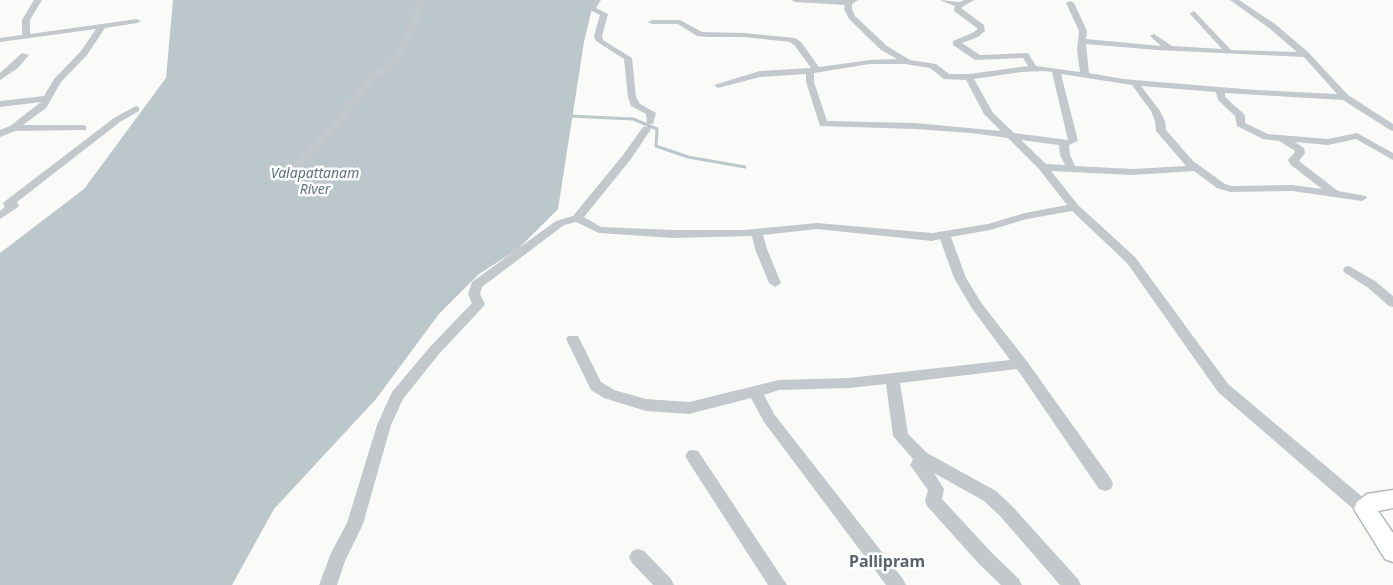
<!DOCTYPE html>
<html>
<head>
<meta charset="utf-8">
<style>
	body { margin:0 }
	canvas { display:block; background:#fafaf8 }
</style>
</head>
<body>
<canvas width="1393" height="585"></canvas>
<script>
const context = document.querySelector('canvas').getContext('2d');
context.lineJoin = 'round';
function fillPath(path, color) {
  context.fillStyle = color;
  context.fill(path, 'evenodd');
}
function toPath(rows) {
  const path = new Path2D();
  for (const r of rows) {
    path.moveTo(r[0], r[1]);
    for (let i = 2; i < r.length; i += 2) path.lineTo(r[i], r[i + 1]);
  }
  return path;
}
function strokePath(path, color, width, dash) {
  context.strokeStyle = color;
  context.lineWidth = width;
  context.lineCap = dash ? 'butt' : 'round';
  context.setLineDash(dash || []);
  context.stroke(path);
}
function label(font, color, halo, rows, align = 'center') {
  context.font = font + ' "Noto Sans",sans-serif';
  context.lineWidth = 5;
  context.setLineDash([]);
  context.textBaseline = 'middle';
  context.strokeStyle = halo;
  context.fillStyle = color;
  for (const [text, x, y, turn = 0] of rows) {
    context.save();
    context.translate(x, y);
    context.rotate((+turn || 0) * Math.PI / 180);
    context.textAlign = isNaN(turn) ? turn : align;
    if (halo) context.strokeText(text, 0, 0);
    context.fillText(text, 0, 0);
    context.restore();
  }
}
fillPath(toPath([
	[173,0,594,0,584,42,558,209,518,249,479,274,439,314,376,399,274,509,232,585,0,585,0,253,84,189,166,78]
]), '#bbc7cb');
strokePath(toPath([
	[569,116,633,119,657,129,656,146,688,157,745,167]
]), '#bbc7cb', 3);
const major = toPath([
	[1393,490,1393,508,1378,511,1393,533,1393,562,1385,559,1354,509,1357,502,1367,494,1393,490]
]);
strokePath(major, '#b5babe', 3);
fillPath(toPath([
	[34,0,42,0,30,20,30,34,137,19,141,21,137,23,105,28,87,55,61,82,46,108,23,125,83,125,86,126,86,130,15,131,0,137,0,130,10,126,41,102,0,107,0,101,44,96,54,79,81,51,96,29,0,42,0,38,22,35,22,20,34,0],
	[417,0,425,0,425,6,401,59,371,84,343,122,292,176,284,176,283,174,284,172,337,118,365,80,394,56,417,6,417,0],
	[593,0,601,0,596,8,608,14,602,36,603,40,632,58,636,97,640,104,656,113,653,124,647,124,646,114,631,106,628,97,624,59,596,41,594,36,600,15,588,9,593,0],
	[791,0,858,0,852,4,852,9,855,16,887,46,910,60,936,64,949,74,969,74,1028,66,1023,58,975,60,953,45,953,41,972,33,977,30,977,28,954,11,955,6,939,0,960,2,964,0,974,0,961,8,984,25,985,31,978,37,962,43,980,55,1028,53,1036,66,1080,72,1077,51,1079,31,1066,3,1070,1,1074,3,1087,31,1086,39,1161,46,1150,36,1154,34,1172,46,1222,49,1191,15,1190,13,1194,11,1231,50,1297,52,1269,28,1230,0,1239,0,1275,24,1308,52,1348,95,1393,124,1393,131,1390,130,1343,100,1225,93,1225,97,1245,115,1245,123,1268,134,1328,139,1357,133,1393,153,1393,160,1356,139,1328,145,1295,142,1304,148,1305,153,1299,161,1338,191,1366,196,1367,198,1362,201,1292,191,1230,192,1217,188,1194,171,1133,175,1051,171,1078,205,1135,257,1228,384,1371,504,1373,509,1371,514,1365,516,1359,514,1218,392,1127,263,1072,211,1027,219,990,230,951,237,966,278,982,304,1026,360,1111,479,1113,484,1111,489,1105,491,1099,489,1017,369,900,383,908,434,927,453,996,491,1012,506,1078,579,1081,585,1060,585,1000,516,984,501,934,473,944,489,942,499,992,553,1019,579,1022,585,1001,585,980,565,927,506,925,501,928,490,910,465,913,459,893,436,886,384,849,388,779,390,764,395,774,414,903,579,906,585,886,585,764,422,751,398,689,414,646,411,604,398,591,390,566,339,568,336,578,336,601,382,614,390,646,399,689,402,779,380,849,378,1010,360,971,307,954,278,940,239,932,241,817,229,763,235,767,249,781,283,775,287,769,283,755,249,752,236,673,238,599,233,576,222,564,225,482,287,480,294,485,304,483,307,439,354,403,399,391,425,363,524,345,561,337,585,319,585,331,553,347,523,377,425,392,392,429,348,472,303,468,294,472,282,556,221,573,216,623,155,643,127,649,127,651,129,631,159,584,217,601,227,673,230,744,230,817,223,932,233,988,224,1025,213,1067,205,1039,169,1008,138,971,133,915,129,820,126,806,82,806,74,760,77,718,88,714,85,760,71,811,68,795,46,790,42,744,37,707,37,697,36,678,24,652,24,648,22,652,20,680,20,702,32,744,33,795,38,801,42,819,67,870,60,897,59,881,50,849,19,844,9,845,5,795,2,791,0],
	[1086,44,1157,50,1304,57,1337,94,1255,90,1123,79,1089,73,1086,44],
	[870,64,905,64,930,68,944,79,966,80,984,114,1001,131,915,123,827,121,814,82,814,73,870,64],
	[1044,71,1052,72,1068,140,1014,133,993,113,974,79,1021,72,1044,71],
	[1061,74,1132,85,1151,111,1155,121,1156,131,1186,166,1133,169,1075,166,1070,155,1069,145,1078,141,1061,74],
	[1141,86,1216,92,1218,100,1235,116,1237,126,1263,139,1279,141,1294,150,1295,152,1288,160,1291,165,1322,189,1292,185,1231,186,1225,184,1193,161,1166,130,1165,121,1160,111,1141,86],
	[1021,140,1059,145,1060,155,1065,165,1046,164,1021,140],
	[22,53,29,55,18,68,0,80,0,73,22,53],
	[136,106,139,107,139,111,120,122,17,202,19,205,18,207,0,219,0,211,5,207,3,204,4,202,114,118,136,106],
	[1349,266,1375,281,1393,296,1393,307,1389,306,1367,287,1345,273,1343,270,1345,267,1349,266],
	[693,450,698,451,787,585,768,585,688,461,685,456,688,451,693,450],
	[638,549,644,551,671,579,674,585,653,585,632,563,629,557,632,551,638,549]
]), '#c3c8cc');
fillPath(major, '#fff');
label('italic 14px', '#60757c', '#fff', [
	["Valapattanam",315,174],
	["River",315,190]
]);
label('bold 16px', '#57646e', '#fff', [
	["Pallipram",887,562]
]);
</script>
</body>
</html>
